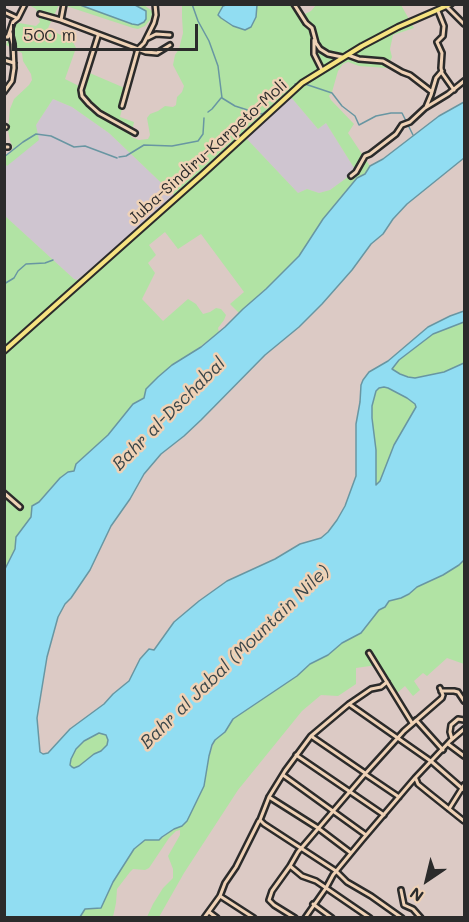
<!DOCTYPE html>
<html>
<head>
<meta charset="utf-8">
<style>
	body { margin:0 }
	#map { position:relative; width:469px; height:922px; overflow:hidden; background:#dccac5; font-family:Mali,sans-serif }
	canvas { display:block }
	.frame { position:absolute; inset:0; border:6px solid #2b2b2b; pointer-events:none }
	.north { position:absolute; left:397px; top:850px; width:60px; height:60px; -webkit-text-stroke:4px #efd2b6; paint-order:stroke; rotate:215deg; font-size:16px; font-weight:700; line-height:24px; text-align:center; color:#2b2b2b }
	.north::after { content:''; display:block; margin:auto; width:21px; height:27px; background:#2b2b2b; clip-path:polygon(50% 0,100% 100%,50% 72%,0 100%) }
	.scale { position:absolute; left:12px; top:24px; width:186px; height:27px; box-sizing:border-box; border:3px solid #2b2b2b; border-top:0; padding-left:8px; font-size:18px; line-height:21px; white-space:nowrap; color:#2b2b2b; -webkit-text-stroke:4px #efd2b6; paint-order:stroke }
</style>
</head>
<body>
<div id="map">
<canvas width="469" height="922"></canvas>
<div class="frame"></div>
<div class="north">N</div>
<div class="scale">500 m</div>
</div>
<script>
const context = document.querySelector('canvas').getContext('2d');
context.lineJoin = 'round';
function fillPath(path, color) {
  context.fillStyle = color;
  context.fill(path, 'evenodd');
}
function toPath(rows) {
  const path = new Path2D();
  for (const r of rows) {
    path.moveTo(r[0], r[1]);
    for (let i = 2; i < r.length; i += 2) path.lineTo(r[i], r[i + 1]);
  }
  return path;
}
function strokePath(path, color, width, dash) {
  context.strokeStyle = color;
  context.lineWidth = width;
  context.lineCap = dash ? 'butt' : 'round';
  context.setLineDash(dash || []);
  context.stroke(path);
}
function label(font, color, halo, rows, align = 'center') {
  context.font = font + ' Mali,sans-serif';
  context.lineWidth = 5;
  context.setLineDash([]);
  context.textBaseline = 'middle';
  context.strokeStyle = halo;
  context.fillStyle = color;
  for (const [text, x, y, turn = 0] of rows) {
    context.save();
    context.translate(x, y);
    context.rotate((+turn || 0) * Math.PI / 180);
    context.textAlign = isNaN(turn) ? turn : align;
    if (halo) context.strokeText(text, 0, 0);
    context.fillText(text, 0, 0);
    context.restore();
  }
}
fillPath(toPath([
	[290,96,318,129,326,123,356,171,330,190,319,193,307,189,298,193,246,138],
	[53,99,72,107,109,133,175,196,78,280,74,279,5,216,5,164,7,166,36,125]
]), '#cfc5d0');
fillPath(toPath([
	[29,5,59,5,48,28,73,42,76,48,65,79,79,86,85,71,127,89,120,117,134,122,131,137,139,140,148,139,150,135,147,118,150,114,158,111,165,106,173,107,176,105,177,97,182,92,184,86,173,65,175,55,179,49,183,33,182,17,182,5,229,5,223,6,218,16,233,26,245,30,249,29,254,22,256,17,257,5,297,5,298,7,305,14,311,11,316,5,401,5,414,28,393,35,390,49,392,57,387,68,359,66,348,62,343,64,338,71,332,92,329,96,331,100,354,124,348,133,370,166,365,174,357,178,352,184,323,219,299,256,266,289,239,313,230,304,244,292,201,234,178,249,165,232,149,245,156,255,148,263,155,273,142,299,163,321,188,299,196,304,203,314,210,312,216,308,221,309,226,315,224,320,218,328,219,332,192,353,144,398,133,404,108,435,76,464,74,471,68,472,60,478,42,498,28,523,21,530,16,537,15,549,5,569,5,216,74,279,78,280,175,196,109,133,72,107,53,99,36,125,39,140,7,166,5,164,5,155,10,154,13,147,10,141,8,130,10,109,14,99,29,85,32,80,31,74,23,61,22,53,6,45,14,22,36,26,40,22,36,9],
	[290,96,318,129,326,123,356,171,330,190,319,193,307,189,298,193,246,138],
	[63,5,144,5,152,11,152,15,150,20,145,26,138,29,133,28],
	[464,322,464,363,444,372,415,378,408,377,392,370,393,366,399,360,433,334],
	[384,387,388,388,407,398,415,404,416,407,394,445,380,481,376,486,376,450,372,418,372,406,376,391,379,388],
	[464,560,464,664,447,658,427,676,423,673,414,681,420,690,413,696,405,686,396,694,377,665,356,668,356,684,338,696,321,695,302,711,238,790,184,873,159,917,147,917,153,904,163,888,173,878,173,869,168,856,180,835,180,830,176,831,169,838,149,868,145,870,133,869,130,872,117,889,116,903,113,917,80,918,85,909,106,898,113,882,134,849,140,844,145,840,159,840,174,829,182,826,200,796,207,769,209,756,215,740,233,719,297,676,310,664,328,655,342,643,361,633,379,610,385,607,389,601,401,598,409,594,417,586,459,565],
	[99,733,106,735,108,740,107,745,101,751,94,754,79,766,74,768,72,767,70,765,71,759,76,749,84,741]
]), '#b1e3a4');
const water = toPath([
	[80,5,135,5,146,11,146,19,144,22,138,25,132,24,80,5],
	[226,5,257,5,256,17,251,27,245,30,233,26,221,18,218,15,219,13,223,6,226,5],
	[464,102,464,158,407,204,393,219,383,234,371,244,352,270,322,304,299,327,265,355,201,420,184,436,161,454,144,474,130,499,111,526,90,570,71,598,65,604,58,617,47,657,37,718,40,752,43,754,48,753,70,729,104,704,113,694,124,685,129,681,140,659,149,649,154,650,174,622,199,601,227,581,275,559,300,544,321,538,328,532,337,520,345,506,356,476,356,424,360,402,361,385,363,380,369,372,388,361,428,327,450,316,464,311,464,322,433,334,399,360,392,369,400,374,408,377,415,378,444,372,464,363,464,560,459,565,443,575,417,587,409,594,401,598,389,601,385,607,379,610,361,633,342,643,328,655,310,664,297,676,233,719,225,732,215,740,212,745,209,756,204,786,187,821,182,826,174,829,162,837,159,840,145,840,134,849,113,882,101,908,85,909,80,917,5,917,5,569,15,549,16,537,31,517,32,506,39,502,60,478,68,472,74,471,76,464,108,435,133,404,144,398,146,389,158,377,172,365,201,347,225,327,243,309,266,289,299,256,323,219,357,178,365,174,370,166,383,159,439,116,464,102],
	[384,387,388,388,407,398,415,404,416,407,394,445,380,481,376,485,376,450,372,418,372,406,376,391,379,388,384,387],
	[99,733,106,735,108,740,107,745,101,751,94,754,79,766,74,768,72,767,70,765,71,759,76,749,84,741,99,733]
]);
fillPath(water, '#91ddf2');
strokePath(water, '#6896a2', 1.5);
strokePath(toPath([
	[192,4,198,21,209,41,218,66,222,98,235,106,257,113,262,114,269,109,272,109],
	[295,84,302,83,332,93,342,106,355,116,359,125,376,116,391,113,402,113,413,135],
	[282,99,292,88],
	[208,112,212,109,221,98],
	[4,157,23,142,36,134,51,136,74,147,85,146,117,158],
	[119,157,126,156,144,145,172,146,198,141,203,134,204,118],
	[4,284,14,278,18,271,26,264,45,263,53,260]
]), '#6896a2', 1.5);
const minor = toPath([
	[64,4,61,20,98,34,98,36,81,90,82,96,89,104,99,113,135,133],
	[294,4,306,23,312,28,316,43,320,49,328,54,342,57],
	[447,7,464,24],
	[438,11,444,26,443,36,437,42,442,53,441,68,442,73,454,90],
	[4,12,17,18],
	[40,14,61,20],
	[98,34,146,52,157,53,170,45],
	[4,37,8,37,13,22,18,18,25,4],
	[148,38,156,34,170,35],
	[314,40,314,54,322,70],
	[348,55,359,59,383,61,402,72,410,75,432,92],
	[4,60,14,63],
	[4,92,12,81,14,68,13,44,10,32],
	[122,106,138,49,144,43,154,23,156,15,155,4],
	[426,107,431,95,436,78,442,71],
	[4,126,6,127],
	[4,147,8,147],
	[351,176,356,172,365,156,370,154,396,134,402,125,410,122,425,108,448,94,464,81],
	[4,493,20,507],
	[369,653,412,723],
	[387,682,381,687,371,689,349,704,311,736,285,771,269,797,260,820,264,824,336,871,347,882,371,896,402,918],
	[441,691,454,691,458,692,464,701],
	[349,704,432,762,464,790],
	[416,720,443,750],
	[311,736,365,773],
	[452,739,450,732,451,725,458,719,464,720],
	[448,744,464,756],
	[296,755,384,815],
	[365,774,399,797],
	[283,775,366,835],
	[416,779,418,784,429,793,464,821],
	[269,797,318,828,351,853],
	[449,809,464,785],
	[290,866,272,891,269,900,274,905,295,918],
	[401,890,404,905,413,909,421,918],
	[220,896,254,918],
	[313,904,332,918],
	[209,912,217,918],
	[204,918,220,896,225,883,236,867,259,821],
	[305,918,326,888,333,875,362,840,415,778,450,741,464,729],
	[370,918,316,881,302,876,290,866,298,852,365,774,404,731,442,698,443,695,440,688]
]);
const major = toPath([
	[4,351,204,173,302,83,362,46,398,27,451,4]
]);
strokePath(minor, '#2b2b2b', 8);
strokePath(major, '#2b2b2b', 8);
strokePath(minor, '#efd2b6', 3);
strokePath(major, '#f6e381', 4);
label('16px', '#2b2b2b', '#efd2b6', [
	["Juba-Sindiru-Karpeto-Moli",208,152,-42]
]);
label('italic 18px', '#3a4649', '#efd2b6', [
	["Bahr al-Dschabal",169,414,-45],
	["Bahr al Jabal (Mountain Nile)",235,657,-44]
]);
</script>
</body>
</html>
